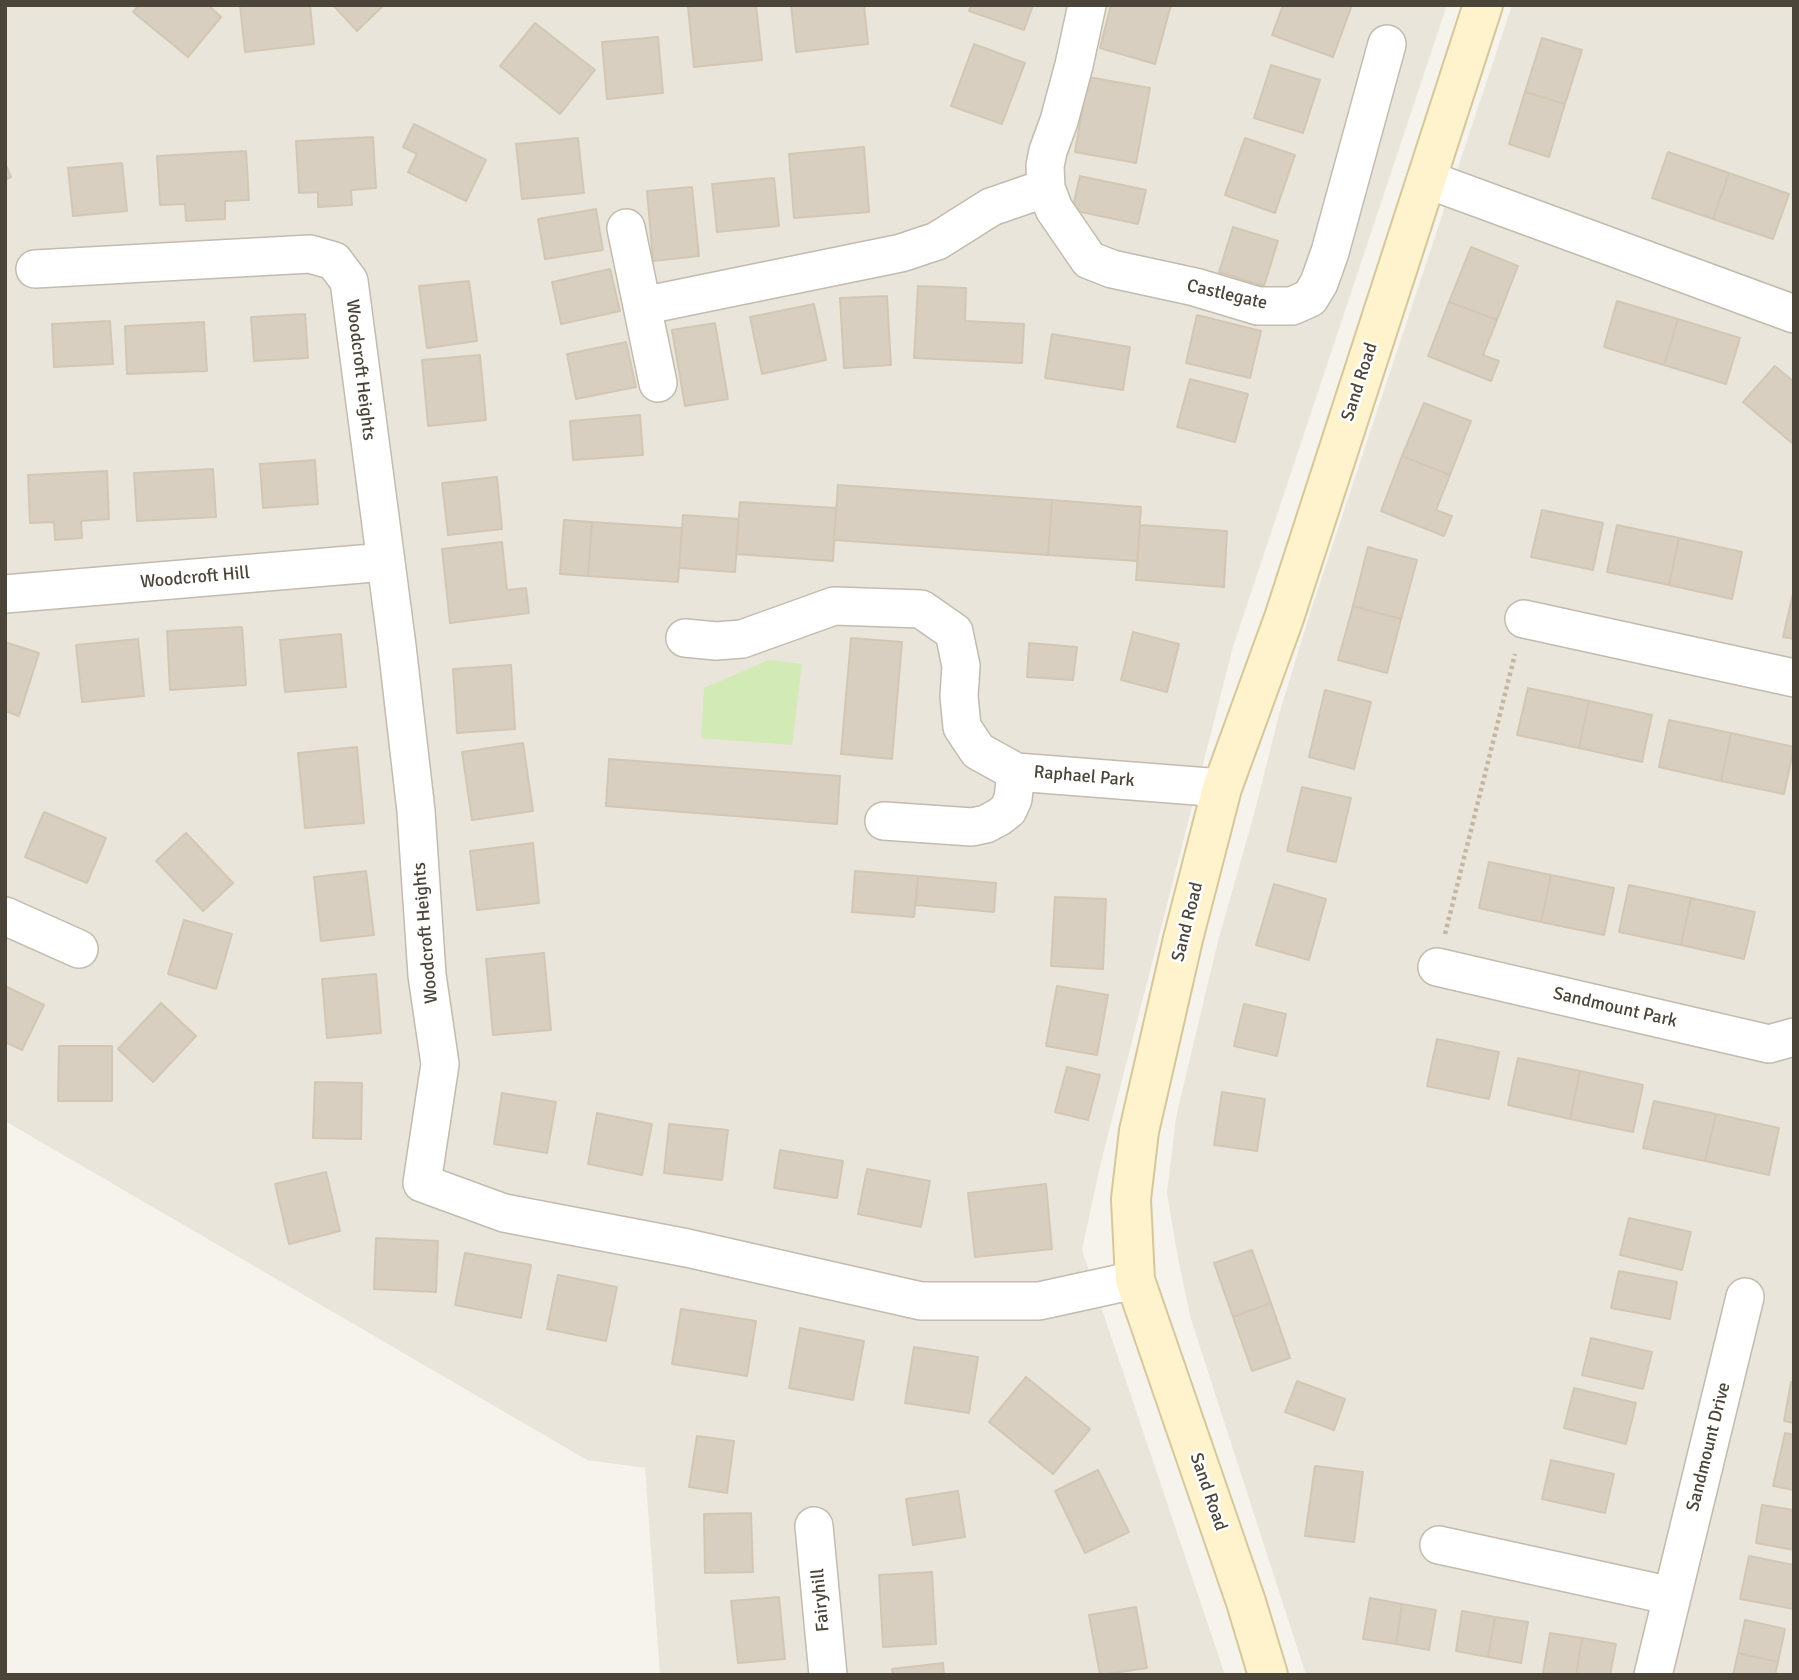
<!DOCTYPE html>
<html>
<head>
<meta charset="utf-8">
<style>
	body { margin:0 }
	#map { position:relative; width:1799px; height:1680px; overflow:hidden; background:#f6f3ec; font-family:Signika,sans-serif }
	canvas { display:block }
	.frame { position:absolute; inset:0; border:7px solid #4b4439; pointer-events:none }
</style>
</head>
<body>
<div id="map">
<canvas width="1799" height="1680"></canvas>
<div class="frame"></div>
</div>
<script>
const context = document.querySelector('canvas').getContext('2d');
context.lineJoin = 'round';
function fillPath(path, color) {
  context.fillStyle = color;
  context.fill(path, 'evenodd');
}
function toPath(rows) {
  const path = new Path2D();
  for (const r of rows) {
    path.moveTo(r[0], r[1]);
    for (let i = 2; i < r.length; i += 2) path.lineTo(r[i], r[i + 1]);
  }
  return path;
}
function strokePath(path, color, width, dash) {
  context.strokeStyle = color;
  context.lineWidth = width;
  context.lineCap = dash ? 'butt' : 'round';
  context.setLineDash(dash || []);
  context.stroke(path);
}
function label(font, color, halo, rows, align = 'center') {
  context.font = font + ' Signika,sans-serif';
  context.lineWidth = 5;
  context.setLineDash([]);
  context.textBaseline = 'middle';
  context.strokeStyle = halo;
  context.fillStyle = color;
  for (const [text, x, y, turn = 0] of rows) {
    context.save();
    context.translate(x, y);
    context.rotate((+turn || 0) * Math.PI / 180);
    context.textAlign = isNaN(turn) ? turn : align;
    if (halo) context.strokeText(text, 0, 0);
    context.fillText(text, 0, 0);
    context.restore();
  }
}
fillPath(toPath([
	[5,5,1447,5,1233,647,1100,1166,1082,1250,1225,1675,660,1675,645,1468,587,1460,5,1121],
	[1512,5,1794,5,1794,1675,1306,1675,1190,1316,1178,1258,1167,1193,1176,1117,1217,945,1254,814,1280,711,1312,607]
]), '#eae5da');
fillPath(toPath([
	[769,660,802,664,792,745,701,738,704,688]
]), '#d2eab5');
const building = toPath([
	[139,5,208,5,221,17,188,57,133,12,139,5],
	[240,5,310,5,314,44,245,52,240,5],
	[333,5,384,5,357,31,333,5],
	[702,5,756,5,762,60,694,67,688,7,702,5],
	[791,5,864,5,868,44,796,52,791,5],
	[971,5,1033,5,1024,30,969,11,971,5],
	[1111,5,1171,5,1155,64,1100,48,1111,5],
	[1283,5,1352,5,1333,57,1272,35,1283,5],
	[535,23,595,70,560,114,500,66,535,23],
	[658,37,663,93,607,99,602,42,658,37],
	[1542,38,1582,50,1565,104,1525,92,1542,38],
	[974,44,1025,63,1002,124,951,106,974,44],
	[1271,65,1320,80,1303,133,1254,118,1271,65],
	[1088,77,1150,88,1136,163,1075,152,1088,77],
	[1525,92,1565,104,1549,157,1509,144,1525,92],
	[414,124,486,160,466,201,408,172,417,154,403,147,414,124],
	[373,137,376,188,351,190,352,205,318,207,318,192,299,193,296,141,373,137],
	[578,138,584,193,522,199,516,144,578,138],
	[1245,138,1295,155,1275,213,1225,195,1245,138],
	[864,147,869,212,794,218,789,154,864,147],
	[246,151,249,200,225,201,225,219,186,221,185,204,160,205,157,156,246,151],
	[1668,152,1729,173,1713,219,1652,198,1668,152],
	[5,163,11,177,5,180,5,163],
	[122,163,127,211,73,216,68,168,122,163],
	[1729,173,1789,194,1773,239,1713,219,1729,173],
	[1080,176,1146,190,1138,224,1072,210,1080,176],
	[774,178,779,226,717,232,712,184,774,178],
	[692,187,699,256,653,261,647,191,692,187],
	[596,209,603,250,545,259,538,219,596,209],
	[1233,227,1278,241,1264,286,1219,272,1233,227],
	[1471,247,1518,266,1497,320,1449,302,1471,247],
	[610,269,620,311,561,324,552,282,610,269],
	[469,281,477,341,427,348,419,286,469,281],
	[918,286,966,288,965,321,1024,324,1022,363,914,358,918,286],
	[887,296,891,365,844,368,840,298,887,296],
	[1617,301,1678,319,1664,365,1604,347,1617,301],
	[1449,302,1497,320,1483,355,1499,361,1491,381,1428,356,1449,302],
	[814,304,826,360,762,374,750,317,814,304],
	[305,314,308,358,254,361,251,317,305,314],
	[1197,315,1261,331,1250,378,1186,363,1197,315],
	[1678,319,1740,338,1726,384,1664,365,1678,319],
	[110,321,113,364,54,367,52,324,110,321],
	[204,322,207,371,127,374,125,326,204,322],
	[715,323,728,399,685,406,672,330,715,323],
	[1052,334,1130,347,1123,390,1045,378,1052,334],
	[626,342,636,387,576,399,567,354,626,342],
	[480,355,486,420,428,426,422,360,480,355],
	[1775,366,1794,382,1794,441,1792,443,1743,402,1775,366],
	[1190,379,1248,394,1235,442,1177,427,1190,379],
	[1424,403,1471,421,1450,475,1402,456,1424,403],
	[640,415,643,455,573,460,570,421,640,415],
	[1402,456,1450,475,1436,510,1452,516,1444,536,1381,511,1402,456],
	[315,460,318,504,263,508,260,464,315,460],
	[213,469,216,517,137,521,134,473,213,469],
	[107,471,109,519,81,521,82,538,55,540,54,522,30,523,28,475,107,471],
	[497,477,502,529,448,535,442,483,497,477],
	[838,485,1052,500,1048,555,834,540,838,485],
	[1052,500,1141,507,1137,561,1048,555,1052,500],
	[740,502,836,508,833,561,736,554,740,502],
	[1542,510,1603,523,1593,570,1531,557,1542,510],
	[683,515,739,519,735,572,679,568,683,515],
	[564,520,592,522,588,576,560,574,564,520],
	[592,522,682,528,678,582,588,576,592,522],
	[1140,525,1227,531,1224,587,1136,580,1140,525],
	[1617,525,1679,538,1669,585,1607,572,1617,525],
	[1679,538,1742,552,1732,599,1669,585,1679,538],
	[502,542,507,590,526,588,529,613,450,623,442,549,502,542],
	[1368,547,1417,560,1401,619,1353,606,1368,547],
	[1794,589,1794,639,1783,637,1794,589],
	[1353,606,1401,619,1387,673,1338,660,1353,606],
	[242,627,246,685,170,690,167,631,242,627],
	[1133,632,1179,644,1167,692,1121,680,1133,632],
	[341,634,346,687,285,692,280,640,341,634],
	[851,638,902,642,892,759,841,754,851,638],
	[138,639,144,696,82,702,76,645,138,639],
	[5,642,39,653,19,716,5,711,5,642],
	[1029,643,1077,647,1073,680,1027,677,1029,643],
	[511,665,515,729,457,733,453,669,511,665],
	[1528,688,1589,701,1579,748,1517,735,1528,688],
	[1325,690,1371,702,1354,769,1309,757,1325,690],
	[1589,701,1652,715,1642,762,1579,748,1589,701],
	[1669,720,1731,733,1721,781,1659,767,1669,720],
	[1731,733,1794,747,1784,794,1721,781,1731,733],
	[523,743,533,811,472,820,462,752,523,743],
	[357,747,364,823,305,828,298,753,357,747],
	[609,759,840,776,837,824,606,806,609,759],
	[1302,787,1351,798,1336,862,1287,851,1302,787],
	[44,812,106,838,87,883,25,857,44,812],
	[186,833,233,883,203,911,156,861,186,833],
	[533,843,539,903,477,910,470,851,533,843],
	[1489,862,1551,875,1541,922,1479,908,1489,862],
	[366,871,374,935,321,941,314,877,366,871],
	[855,871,918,876,914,917,852,912,855,871],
	[1551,875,1614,888,1604,935,1541,922,1551,875],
	[918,876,996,883,994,912,916,905,918,876],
	[1274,884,1326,899,1309,960,1256,945,1274,884],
	[1629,885,1691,898,1681,945,1619,932,1629,885],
	[1055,897,1106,899,1103,969,1051,966,1055,897],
	[1691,898,1755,912,1744,959,1681,945,1691,898],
	[184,920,232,934,216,989,168,974,184,920],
	[544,953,551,1030,493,1035,486,959,544,953],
	[376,974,381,1033,327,1038,322,979,376,974],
	[5,986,44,1005,22,1050,5,1042,5,986],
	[1057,986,1108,995,1097,1055,1046,1046,1057,986],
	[161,1003,196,1036,153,1082,118,1049,161,1003],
	[1244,1004,1286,1014,1277,1056,1234,1046,1244,1004],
	[1437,1039,1499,1052,1489,1099,1427,1086,1437,1039],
	[59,1046,112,1046,112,1101,58,1101,59,1046],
	[1518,1058,1580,1071,1570,1119,1508,1105,1518,1058],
	[1067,1067,1100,1075,1088,1120,1055,1112,1067,1067],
	[1580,1071,1643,1085,1633,1132,1570,1119,1580,1071],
	[315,1082,362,1083,361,1139,313,1138,315,1082],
	[1222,1092,1265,1099,1257,1151,1214,1145,1222,1092],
	[502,1093,556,1102,547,1153,494,1144,502,1093],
	[1654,1101,1716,1114,1705,1161,1643,1148,1654,1101],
	[597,1113,652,1124,642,1175,588,1164,597,1113],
	[1716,1114,1779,1128,1769,1175,1705,1161,1716,1114],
	[669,1124,728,1130,722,1180,664,1173,669,1124],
	[780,1150,843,1161,837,1198,774,1188,780,1150],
	[867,1169,930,1181,921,1227,858,1214,867,1169],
	[326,1172,340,1231,289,1244,275,1184,326,1172],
	[1046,1184,1052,1249,975,1257,968,1193,1046,1184],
	[1629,1218,1691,1232,1682,1270,1620,1255,1629,1218],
	[376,1238,438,1241,436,1292,374,1289,376,1238],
	[1252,1250,1271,1303,1233,1317,1214,1263,1252,1250],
	[465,1253,531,1265,521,1318,455,1305,465,1253],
	[1619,1271,1677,1282,1670,1319,1611,1308,1619,1271],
	[558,1275,617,1287,606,1341,547,1329,558,1275],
	[1271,1303,1290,1358,1252,1371,1233,1317,1271,1303],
	[681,1309,756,1321,747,1376,672,1364,681,1309],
	[800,1328,864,1341,853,1400,789,1388,800,1328],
	[1591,1338,1652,1352,1643,1389,1582,1375,1591,1338],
	[914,1347,978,1357,969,1413,905,1403,914,1347],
	[1026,1377,1090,1429,1053,1474,989,1422,1026,1377],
	[1297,1381,1345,1399,1334,1430,1285,1412,1297,1381],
	[1791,1382,1794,1382,1794,1423,1784,1421,1791,1382],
	[1574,1388,1636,1403,1626,1444,1564,1428,1574,1388],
	[1785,1433,1794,1435,1794,1490,1773,1486,1785,1433],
	[697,1436,734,1441,727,1493,689,1487,697,1436],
	[1551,1460,1614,1474,1605,1513,1542,1499,1551,1460],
	[1315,1466,1363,1472,1354,1542,1305,1536,1315,1466],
	[1098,1470,1129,1532,1085,1553,1055,1491,1098,1470],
	[958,1491,965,1537,913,1545,906,1499,958,1491],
	[1762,1505,1794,1510,1794,1550,1756,1543,1762,1505],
	[751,1513,753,1572,705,1573,704,1514,751,1513],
	[1749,1556,1794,1565,1794,1609,1740,1599,1749,1556],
	[932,1572,936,1644,883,1647,879,1575,932,1572],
	[779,1597,785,1659,738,1663,731,1601,779,1597],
	[1370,1598,1402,1604,1396,1644,1363,1639,1370,1598],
	[1402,1604,1436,1610,1429,1650,1396,1644,1402,1604],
	[1136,1607,1147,1668,1100,1675,1089,1615,1136,1607],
	[1462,1611,1495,1617,1488,1657,1456,1651,1462,1611],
	[1495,1617,1528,1622,1521,1663,1488,1657,1495,1617],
	[1745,1620,1785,1629,1778,1662,1738,1653,1745,1620],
	[1550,1633,1582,1638,1576,1675,1543,1673,1550,1633],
	[1582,1638,1616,1644,1610,1675,1576,1675,1582,1638],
	[1738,1653,1778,1662,1775,1675,1733,1675,1738,1653],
	[943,1663,944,1675,893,1675,892,1669,943,1663]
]);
fillPath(building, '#d8cfc1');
strokePath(building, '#d3c7b4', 2);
const street = toPath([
	[1087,5,1074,65,1059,121,1048,151,1045,166,1046,188,1054,209,1089,260,1112,269,1195,287,1258,306,1292,306,1310,298,1319,283,1330,252,1387,44],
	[1426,179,1794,314],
	[626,228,658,383],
	[35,269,310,254,334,261,349,281,397,646,416,811,427,975,440,1064,422,1183,504,1213,687,1248,921,1301,1039,1301,1135,1280],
	[642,306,901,253,937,241,991,207,1046,188],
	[5,594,385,562],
	[1524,619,1794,678],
	[685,638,716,641,742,639,834,606,921,609,954,632,961,666,959,696,962,727,978,751,1016,772,1222,788],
	[884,821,972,827,986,824,999,817,1008,810,1013,799,1016,772],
	[5,916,79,949],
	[1437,967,1769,1044,1794,1037],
	[814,1526,828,1675],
	[1439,1545,1672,1596],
	[1653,1675,1745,1297]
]);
const secondary = toPath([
	[1268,1675,1246,1602,1135,1280,1131,1199,1139,1131,1183,939,1222,788,1284,618,1483,5]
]);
strokePath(street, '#c2bbae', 40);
strokePath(secondary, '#d6c79b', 42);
strokePath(toPath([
	[1445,934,1515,654]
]), '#c4b79f', 4.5, [3.5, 3.5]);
strokePath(street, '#fff', 37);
strokePath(secondary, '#fff3cd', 38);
label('18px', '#4b4439', '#fff', [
	["Castlegate",1227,295,13],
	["Woodcroft Heights",360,370,83],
	["Sand Road",1360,382,-72],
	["Woodcroft Hill",195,578,-5],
	["Raphael Park",1084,777,5],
	["Sand Road",1188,922,-76],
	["Woodcroft Heights",426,933,-95],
	["Sandmount Park",1615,1008,13],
	["Sandmount Drive",1709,1447,-76],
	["Sand Road",1208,1492,71],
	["Fairyhill",821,1600,-95]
]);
</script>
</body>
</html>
